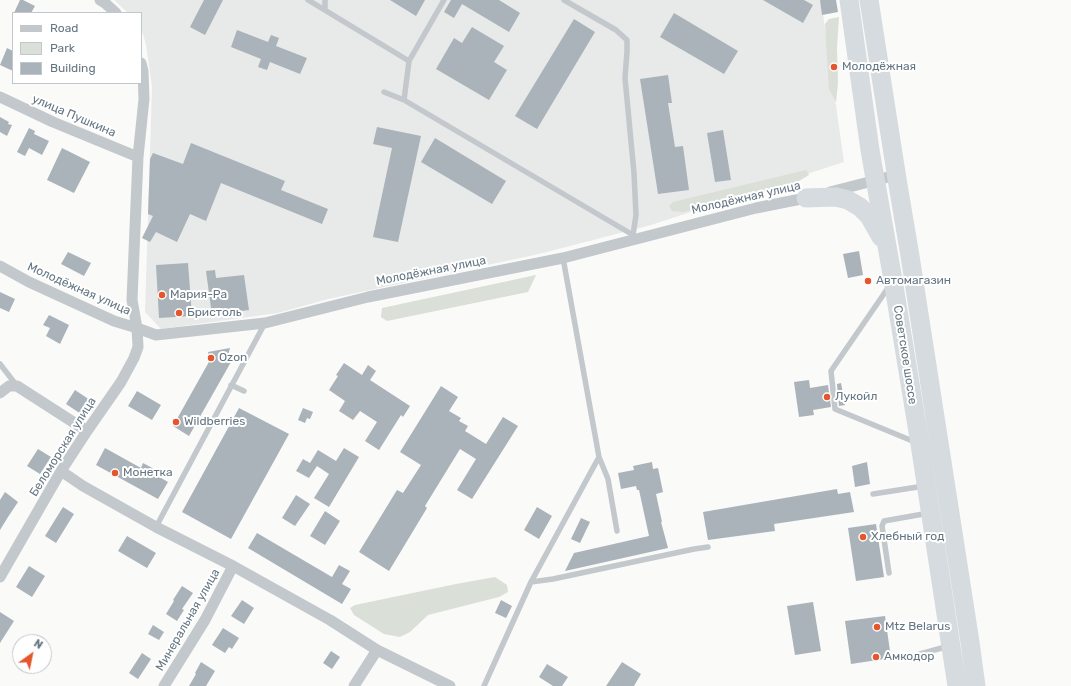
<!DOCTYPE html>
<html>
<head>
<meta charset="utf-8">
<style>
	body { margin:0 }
	#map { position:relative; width:1071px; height:686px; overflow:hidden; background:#fafaf8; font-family:Rubik,sans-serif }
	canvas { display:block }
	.legend { position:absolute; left:12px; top:12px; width:130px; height:72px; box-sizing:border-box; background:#fff; border:1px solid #c1c8cd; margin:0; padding:5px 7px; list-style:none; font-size:12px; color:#657683 }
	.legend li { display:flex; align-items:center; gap:8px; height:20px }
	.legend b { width:20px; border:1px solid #c1c8cd }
	.north { position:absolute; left:12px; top:634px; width:40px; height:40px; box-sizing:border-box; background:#fff; border:1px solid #c1c8cd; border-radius:50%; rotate:33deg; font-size:11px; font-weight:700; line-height:16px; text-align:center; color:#657683 }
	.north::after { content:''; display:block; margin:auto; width:14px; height:18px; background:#e4572e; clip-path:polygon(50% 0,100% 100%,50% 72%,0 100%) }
</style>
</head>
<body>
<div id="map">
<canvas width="1071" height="686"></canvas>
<ul class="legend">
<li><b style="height:5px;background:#c3c8cc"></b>Road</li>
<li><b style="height:11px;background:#dadfd7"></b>Park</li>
<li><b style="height:11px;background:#aab3b9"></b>Building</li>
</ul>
<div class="north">N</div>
</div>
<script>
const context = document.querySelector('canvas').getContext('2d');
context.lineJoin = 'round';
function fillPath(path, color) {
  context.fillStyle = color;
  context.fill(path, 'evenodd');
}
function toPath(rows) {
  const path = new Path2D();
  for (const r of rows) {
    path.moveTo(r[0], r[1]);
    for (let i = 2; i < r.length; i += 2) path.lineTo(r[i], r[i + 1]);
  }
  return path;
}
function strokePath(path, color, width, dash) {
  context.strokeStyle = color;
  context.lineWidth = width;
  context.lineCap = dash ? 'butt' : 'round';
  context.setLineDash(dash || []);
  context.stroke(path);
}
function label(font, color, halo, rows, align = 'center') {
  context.font = font + ' Rubik,sans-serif';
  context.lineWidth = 4;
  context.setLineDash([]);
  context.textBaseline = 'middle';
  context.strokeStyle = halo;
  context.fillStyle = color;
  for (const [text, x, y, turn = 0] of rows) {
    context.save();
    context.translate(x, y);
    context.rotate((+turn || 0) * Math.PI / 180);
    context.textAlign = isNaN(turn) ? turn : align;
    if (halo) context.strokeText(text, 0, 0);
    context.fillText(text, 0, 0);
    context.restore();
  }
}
fillPath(toPath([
	[114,0,821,0,844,162,651,225,539,254,328,299,278,313,161,329,145,312,152,87,146,45,143,34,141,31,141,13,128,13]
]), '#e8e9e9');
fillPath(toPath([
	[839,17,837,48,838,83,836,102,829,89,825,24,829,19],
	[806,170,809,175,794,184,683,212,672,211,669,206,673,202],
	[536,275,528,292,387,321,381,317,382,308],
	[495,577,507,585,508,592,499,597,428,615,410,632,400,637,384,634,354,615,350,608,355,605,456,584]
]), '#dadfd7');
fillPath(toPath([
	[20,0,23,0,35,6,31,13,14,13],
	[204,0,223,0,205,35,190,27],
	[390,0,425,0,416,16],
	[451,0,499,0,520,13,509,32,462,4,454,18,444,12],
	[763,0,804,0,813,5,803,23],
	[820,0,836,0,838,12,822,15],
	[674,13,738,51,724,74,660,37],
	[574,19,595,32,537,129,515,116],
	[472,27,504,46,494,62,507,70,489,100,436,69,454,38,462,43],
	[237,30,268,42,271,35,279,38,276,46,307,58,300,74,270,62,267,70,258,67,261,59,231,47],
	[7,48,13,51,13,71,0,65],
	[668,75,672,103,668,103,675,147,683,146,689,190,658,194,640,79],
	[0,117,9,122,8,124,12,125,7,136,0,132],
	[377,127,421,136,398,242,373,237,392,148,373,144],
	[29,128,35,131,34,134,49,141,42,155,29,148,25,156,17,152],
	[723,130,731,180,715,182,707,133],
	[435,138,506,181,492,204,421,162],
	[191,143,285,181,281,190,328,209,322,224,221,183,206,221,190,214,177,242,156,232,150,242,142,238,153,216,148,214,150,159,153,153,183,164],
	[62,148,90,162,74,193,47,180],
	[859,251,863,275,848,278,843,254],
	[68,252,91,263,84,276,61,264],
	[188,263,192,316,159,318,156,265],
	[215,270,216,278,244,275,249,310,212,315,206,271],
	[0,292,15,299,9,312,0,308],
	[49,315,69,325,60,344,46,336,50,328,43,325],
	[230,348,227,359,231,362,189,436,173,426,210,360,208,352],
	[344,363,362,375,368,365,376,371,370,380,410,406,403,417,401,415,379,450,365,441,377,422,360,411,353,420,339,411,345,401,329,390,338,376,336,375],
	[809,380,810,388,828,385,831,407,813,410,814,415,799,417,794,382],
	[841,383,845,405,839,406,837,384],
	[441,386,458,397,449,411,461,418,459,421,468,426,465,431,486,444,503,417,518,426,472,499,457,490,476,459,460,449,425,506,427,508,389,571,359,552,397,490,403,493,421,465,400,452],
	[75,390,90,400,81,414,66,404],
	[137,391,161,405,152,420,128,406],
	[239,408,289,434,231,539,182,512],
	[303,408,313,412,310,419,307,418,305,423,298,420],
	[105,448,141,468,143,463,158,471,156,475,168,482,158,499,96,465],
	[344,448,359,457,329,507,314,498,329,474,317,466,309,478,296,471,303,459,310,463,318,450,336,461],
	[38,449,51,457,40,474,27,466],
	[652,462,653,469,658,468,663,492,656,494,662,522,661,522,668,548,565,571,574,553,649,536,639,490,637,490,636,486,621,489,618,473,634,470,633,466],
	[867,462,870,484,855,487,852,466],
	[837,489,838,494,850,492,854,512,774,524,775,531,708,540,703,512],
	[5,492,18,502,8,517,0,530,0,500],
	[296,495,310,504,295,526,282,518],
	[63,507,74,514,56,543,45,536],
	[537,507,552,516,539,539,524,530],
	[325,511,340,521,325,545,310,536],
	[581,518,590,522,580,543,571,539],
	[876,524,884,577,856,581,848,528],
	[257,533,332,577,339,565,350,571,342,584,351,589,342,604,248,548],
	[127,536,156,553,147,568,118,551],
	[29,566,45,576,32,597,16,587],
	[182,586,193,593,182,609,184,610,177,621,166,614,174,601,173,600],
	[242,600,254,608,244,624,231,616],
	[501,600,512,606,506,618,495,613],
	[813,602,821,651,795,655,787,606],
	[0,612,14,621,0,643],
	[885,616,891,658,851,664,845,621],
	[153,625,164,632,159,640,148,634],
	[223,628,239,638,232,649,229,647,225,653,212,645],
	[331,651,340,657,332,669,323,663],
	[142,653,151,659,138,679,129,673],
	[201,662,215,671,206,686,189,686,196,674,195,673],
	[622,662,641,674,634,686,606,686],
	[547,664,568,677,562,686,553,686,539,677]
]), '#aab3b9');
strokePath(toPath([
	[308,0,409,61,404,100,633,235,637,238],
	[564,0,616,30,627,40,627,52,625,78,634,173,636,215,633,235],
	[325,10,325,0],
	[409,61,444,0],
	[384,92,404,100],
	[890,285,831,371,835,409,915,442],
	[0,364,17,386],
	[231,385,244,391],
	[599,457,608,479,617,531],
	[873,494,924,486],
	[156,527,265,323],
	[889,573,882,526,884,521,929,513],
	[531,582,553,579,694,549,708,547],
	[920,654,949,646],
	[484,686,531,582,599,457,563,258]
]), '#c3c8cc', 5.5);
strokePath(toPath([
	[100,0,105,3,116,13],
	[0,97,53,122,138,157],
	[830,192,896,175],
	[0,266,29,282,114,321,137,328,156,335,265,323,368,297,563,258,756,208,811,197],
	[0,393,9,386,17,386,87,431],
	[61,471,83,486,156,527,233,566,330,620,377,650,450,686],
	[0,577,61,471,87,431,121,382,134,358,138,347,137,328,132,300,138,157,144,99,143,71,141,63],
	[164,686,205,620,233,566],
	[354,686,377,650]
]), '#c3c8cc', 11);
strokePath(toPath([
	[849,0,870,150,893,280,920,444,957,686],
	[869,0,897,179,910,256,970,642,976,686],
	[806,198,836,197,848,200,860,207,869,216,881,237]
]), '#d6dbdf', 19);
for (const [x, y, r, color] of [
	[834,67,4,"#e4572e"],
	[868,281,4,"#e4572e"],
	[162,295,4,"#e4572e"],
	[179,313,4,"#e4572e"],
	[211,358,4,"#e4572e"],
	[827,397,4,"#e4572e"],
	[176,422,4,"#e4572e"],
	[115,473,4,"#e4572e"],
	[863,537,4,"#e4572e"],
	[877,627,4,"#e4572e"],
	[876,657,4,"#e4572e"]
]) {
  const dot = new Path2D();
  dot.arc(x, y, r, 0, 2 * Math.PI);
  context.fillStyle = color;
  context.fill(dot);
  strokePath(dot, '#fff', 1.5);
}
label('12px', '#657683', '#fff', [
	["Молодёжная",842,67],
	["Автомагазин",876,281],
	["Мария-Ра",170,295],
	["Бристоль",187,313],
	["Ozon",219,358],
	["Лукойл",835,397],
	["Wildberries",184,422],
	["Монетка",123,473],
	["Хлебный год",871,537],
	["Mtz Belarus",885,627],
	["Амкодор",884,657]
], 'left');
label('12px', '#657683', '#fff', [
	["улица Пушкина",74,116,23],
	["Молодёжная улица",746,198,-13],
	["Молодёжная улица",431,271,-11],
	["Молодёжная улица",79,289,24],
	["Советское шоссе",905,355,81],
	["Беломорская улица",63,447,-58],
	["Минеральная улица",188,620,-60]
]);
</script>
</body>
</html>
